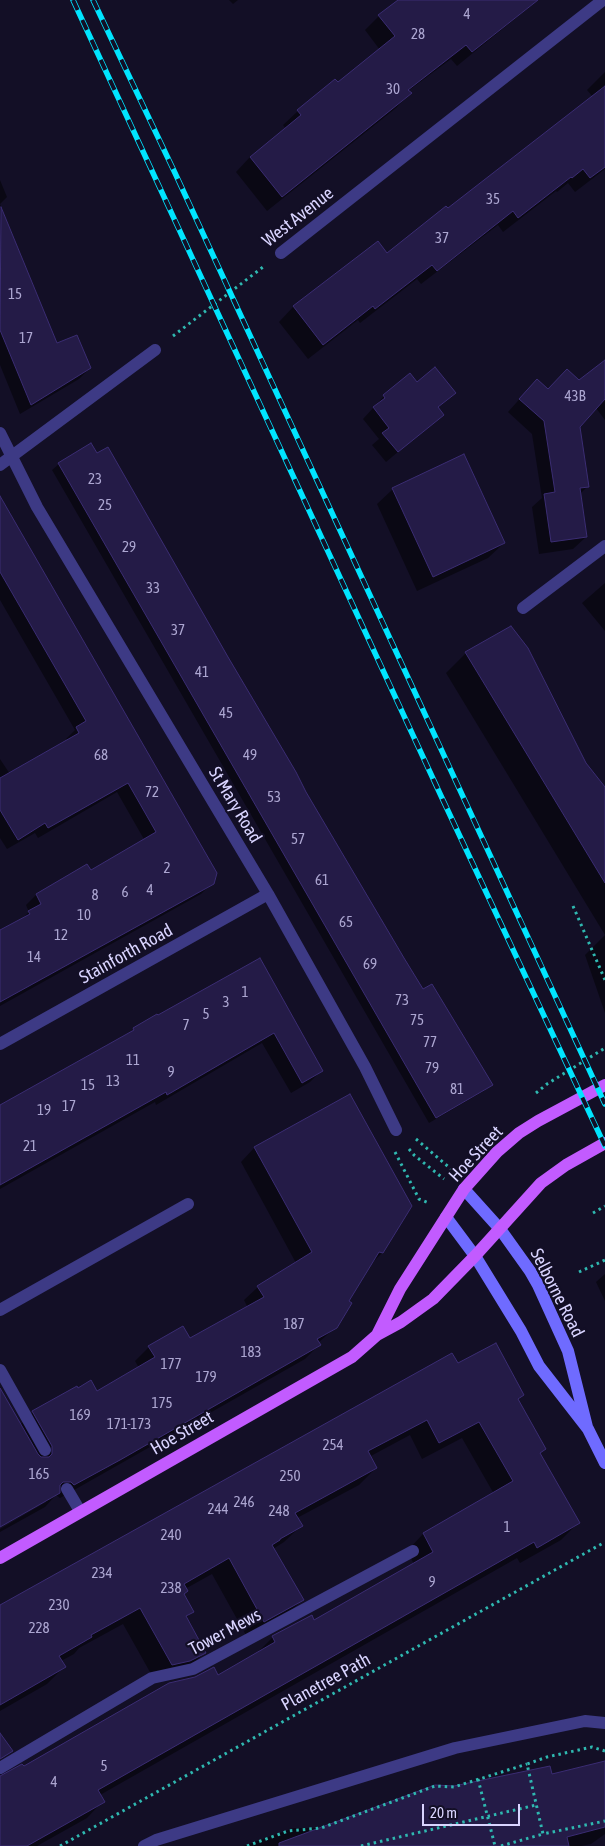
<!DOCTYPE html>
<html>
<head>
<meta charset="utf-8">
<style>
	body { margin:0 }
	#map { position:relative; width:605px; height:1846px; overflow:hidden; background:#130f26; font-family:"Asap Condensed",sans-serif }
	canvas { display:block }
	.scale { position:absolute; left:422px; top:1804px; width:98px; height:22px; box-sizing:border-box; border:2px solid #d9d4ff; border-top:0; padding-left:6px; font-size:15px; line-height:18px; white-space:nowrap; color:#d9d4ff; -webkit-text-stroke:4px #130f26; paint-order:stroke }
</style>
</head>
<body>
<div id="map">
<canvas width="605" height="1846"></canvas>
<div class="scale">20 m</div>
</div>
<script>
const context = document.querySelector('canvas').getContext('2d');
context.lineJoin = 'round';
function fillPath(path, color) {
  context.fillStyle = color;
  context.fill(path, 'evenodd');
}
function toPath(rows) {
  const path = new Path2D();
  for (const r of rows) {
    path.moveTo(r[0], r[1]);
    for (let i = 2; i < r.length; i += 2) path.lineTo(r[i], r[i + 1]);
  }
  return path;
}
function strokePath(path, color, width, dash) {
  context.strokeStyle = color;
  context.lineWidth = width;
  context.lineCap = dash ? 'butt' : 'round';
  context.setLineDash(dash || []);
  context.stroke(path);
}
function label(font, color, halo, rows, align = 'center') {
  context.font = font + ' "Asap Condensed",sans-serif';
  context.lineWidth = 4.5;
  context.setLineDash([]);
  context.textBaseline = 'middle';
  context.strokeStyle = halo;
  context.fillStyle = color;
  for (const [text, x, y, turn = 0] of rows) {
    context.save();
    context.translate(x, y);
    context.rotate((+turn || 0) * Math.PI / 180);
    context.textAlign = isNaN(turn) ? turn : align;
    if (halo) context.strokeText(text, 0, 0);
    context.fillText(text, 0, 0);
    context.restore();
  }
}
fillPath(toPath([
	[229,0,238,0,233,4],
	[400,0,538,0,457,66,451,59,408,91,410,93,396,108,267,211,236,172,250,157,286,129,283,125,298,111,338,84,380,50,365,30,379,16],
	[605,72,605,169,575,192,568,183,557,192,556,191,503,232,498,225,421,284,417,279,360,323,358,320,308,359,279,322,293,307,378,243,387,255,448,210,593,97,587,90],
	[0,180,7,197,0,204],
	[0,204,56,345,90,368,79,379,20,414,0,365],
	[605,361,605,420,596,408,578,427,587,487,579,495,586,537,573,549,539,554,532,507,542,498,532,434,508,412,525,393,547,391,579,382],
	[417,384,454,392,437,408,442,415,386,462,372,445,379,439,363,419,384,396],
	[59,464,305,792,423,990,491,1084,484,1091,429,1123,52,470],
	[393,489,504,543,488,558,417,591,377,504],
	[0,532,212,883,201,894,0,1006,0,932,22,919,29,912,26,905,36,895,87,866,90,871,145,841,117,792,38,838,35,833,7,849,0,838,0,759,10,774,68,741,66,739,75,730,0,600],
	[605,583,605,631,582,603],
	[466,653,585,763,605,790,605,1013,585,955,605,935,446,673],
	[260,960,321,1071,310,1082,291,1093,262,1043,156,1105,155,1102,0,1189,0,1107,127,1036,134,1029,158,1017],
	[350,1096,382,1253,371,1264,347,1301,336,1327,318,1343,319,1345,305,1359,60,1498,56,1495,45,1507,0,1532,0,1529,46,1502,46,1500,0,1526,0,1390,20,1425,33,1412,78,1389,96,1393,139,1368,135,1361,149,1347,190,1340,248,1308,244,1300,258,1287,296,1263,241,1162,254,1148],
	[605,1274,605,1301,596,1282],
	[457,1365,523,1395,517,1401,545,1449,539,1454,578,1523,561,1540,520,1563,517,1558,100,1795,103,1801,87,1818,37,1846,0,1846,0,1777,218,1676,256,1654,273,1637,314,1621,414,1564,407,1551,423,1534,494,1494,462,1438,422,1459,410,1435,369,1457,376,1468,359,1485,297,1518,301,1526,284,1542,273,1549,302,1600,285,1617,247,1637,212,1574,185,1589,183,1595,192,1611,186,1618,205,1652,188,1669,155,1681,123,1624,79,1648,74,1654,61,1661,64,1667,47,1684,0,1711,0,1606],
	[605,1766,605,1834,591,1844,581,1846,243,1846,294,1828,322,1828,454,1787,551,1776]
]), '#0007');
const building = toPath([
	[398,0,538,0,472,52,466,45,408,90,412,93,282,197,250,157,301,115,297,110,335,79,338,82,395,36,378,15,398,0],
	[605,86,605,167,590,178,583,169,572,178,571,177,518,218,513,211,437,271,432,265,375,309,373,306,323,345,293,306,378,241,387,253,446,206,448,208,605,86],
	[1,207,57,343,77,335,91,368,31,405,0,330,1,207],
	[605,360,605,399,580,427,589,487,580,488,587,537,551,542,544,494,555,492,544,421,519,399,537,379,548,389,567,369,579,380,605,360],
	[435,367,456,393,438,407,444,415,398,452,382,433,389,428,373,407,385,398,383,395,410,373,417,382,435,367],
	[91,443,97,453,108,447,228,657,296,772,306,792,404,958,423,989,432,984,493,1085,436,1118,58,463,91,443],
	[464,454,505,543,433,577,392,488,464,454],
	[0,496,217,873,214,884,0,1002,0,930,30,914,28,911,41,904,36,894,87,864,91,870,156,832,128,783,48,828,45,823,18,840,0,810,0,778,79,733,76,727,86,721,0,572,0,496],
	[511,626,528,648,586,763,605,787,605,883,465,652,511,626],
	[260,958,323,1071,302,1083,274,1033,167,1095,166,1092,0,1185,0,1105,134,1030,133,1028,157,1014,158,1015,260,958],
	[350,1094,412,1206,383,1253,379,1252,349,1301,352,1303,337,1328,317,1339,321,1345,120,1460,74,1485,71,1482,63,1482,60,1485,60,1493,0,1527,0,1388,38,1454,41,1457,49,1457,52,1454,52,1446,32,1411,77,1386,78,1388,91,1380,97,1391,155,1357,148,1346,183,1326,190,1338,264,1297,257,1286,312,1252,254,1147,350,1094],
	[496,1343,524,1395,518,1399,546,1449,540,1453,580,1523,537,1548,534,1542,98,1790,105,1802,27,1846,0,1846,0,1776,22,1764,24,1766,169,1683,195,1677,214,1667,218,1675,275,1642,272,1636,312,1615,314,1620,433,1552,423,1533,513,1481,479,1422,439,1443,427,1420,368,1451,377,1468,295,1513,303,1526,280,1539,280,1540,272,1545,304,1600,264,1622,229,1558,184,1584,188,1591,184,1594,194,1612,186,1616,206,1653,190,1661,172,1665,140,1608,91,1635,92,1637,59,1656,66,1667,0,1705,0,1605,452,1353,458,1363,496,1343],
	[0,1733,13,1751,0,1759,0,1733],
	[605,1761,605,1827,567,1837,569,1846,279,1846,279,1843,435,1785,454,1786,550,1766,552,1774,605,1761]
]);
fillPath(building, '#241b47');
strokePath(building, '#3b2d73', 1);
strokePath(toPath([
	[173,336,263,267],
	[573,906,605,980],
	[536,1093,547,1084,605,1048],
	[416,1139,451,1169],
	[409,1149,414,1155,444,1179],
	[395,1152,419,1199,429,1203],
	[593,1213,605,1206],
	[579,1272,605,1260],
	[605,1751,592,1747,547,1757,527,1764,543,1834,605,1821],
	[478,1779,495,1846],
	[60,1846,605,1542],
	[247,1846,288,1831,321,1828,435,1786,454,1787,527,1764],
	[361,1846,536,1805],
	[501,1846,543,1834]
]), '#2fb8b0', 3, [2.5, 4]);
strokePath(toPath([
	[523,608,605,546],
	[0,1310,188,1204],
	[0,1370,45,1450],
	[67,1489,80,1511]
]), '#3d3a85', 12);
strokePath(toPath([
	[281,253,603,0],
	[0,433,37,507,268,894,365,1067,396,1130],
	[0,465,155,350],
	[0,1044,268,894],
	[0,1768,152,1678,193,1669,413,1551],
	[144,1846,156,1840,455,1748,585,1721,605,1723]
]), '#3d3a85', 12);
strokePath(toPath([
	[464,1189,500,1229,530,1271,538,1285,568,1351,587,1427],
	[446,1217,475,1256,521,1331,539,1366,588,1429,605,1463]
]), '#6f6bff', 12);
strokePath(toPath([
	[377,1335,400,1289,446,1217,464,1189,497,1152,519,1133,538,1121,605,1085],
	[0,1558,352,1357,377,1335,401,1322,433,1299,475,1256,541,1183,566,1165,605,1143]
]), '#c25bff', 12);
const rail = toPath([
	[73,0,442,798,605,1146],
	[93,0,175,173,605,1104]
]);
strokePath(rail, '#00e5ff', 5.5);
strokePath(rail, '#130f26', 4, [11]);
label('15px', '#aca6d1', null, [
	["4",467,14],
	["28",418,34],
	["30",393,89],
	["35",493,199],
	["37",442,238],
	["15",15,294],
	["17",26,338],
	["43B",575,396],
	["23",95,479],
	["25",105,505],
	["29",129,547],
	["33",153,588],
	["37",178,630],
	["41",202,672],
	["45",226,713],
	["68",101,755],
	["49",250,755],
	["72",152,792],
	["53",274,797],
	["57",298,839],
	["2",167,868],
	["61",322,880],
	["4",150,890],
	["6",125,892],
	["8",95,895],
	["10",84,915],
	["65",346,922],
	["12",61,935],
	["14",34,957],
	["69",370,964],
	["1",245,992],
	["73",402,1000],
	["3",226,1002],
	["5",206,1014],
	["75",417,1020],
	["7",186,1025],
	["77",430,1042],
	["11",133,1060],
	["79",432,1068],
	["9",171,1072],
	["13",113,1081],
	["15",88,1085],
	["81",457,1089],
	["17",69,1106],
	["19",44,1110],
	["21",30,1146],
	["187",294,1324],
	["183",251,1352],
	["177",171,1364],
	["179",206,1377],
	["175",162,1403],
	["169",80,1415],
	["171-173",129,1424],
	["254",333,1445],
	["165",39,1474],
	["250",290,1476],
	["246",244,1502],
	["244",218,1509],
	["248",279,1511],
	["1",507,1527],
	["240",171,1535],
	["234",102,1573],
	["9",432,1582],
	["238",171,1588],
	["230",59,1605],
	["228",39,1628],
	["5",104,1766],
	["4",54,1782]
]);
label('18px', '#d9d4ff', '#130f26', [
	["West Avenue",298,217,-38],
	["St Mary Road",235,805,59],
	["Stainforth Road",126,954,-29],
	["Hoe Street",476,1154,-47],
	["Selborne Road",557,1293,63],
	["Hoe Street",182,1433,-30],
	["Tower Mews",225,1632,-28],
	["Planetree Path",326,1682,-29]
]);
</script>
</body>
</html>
